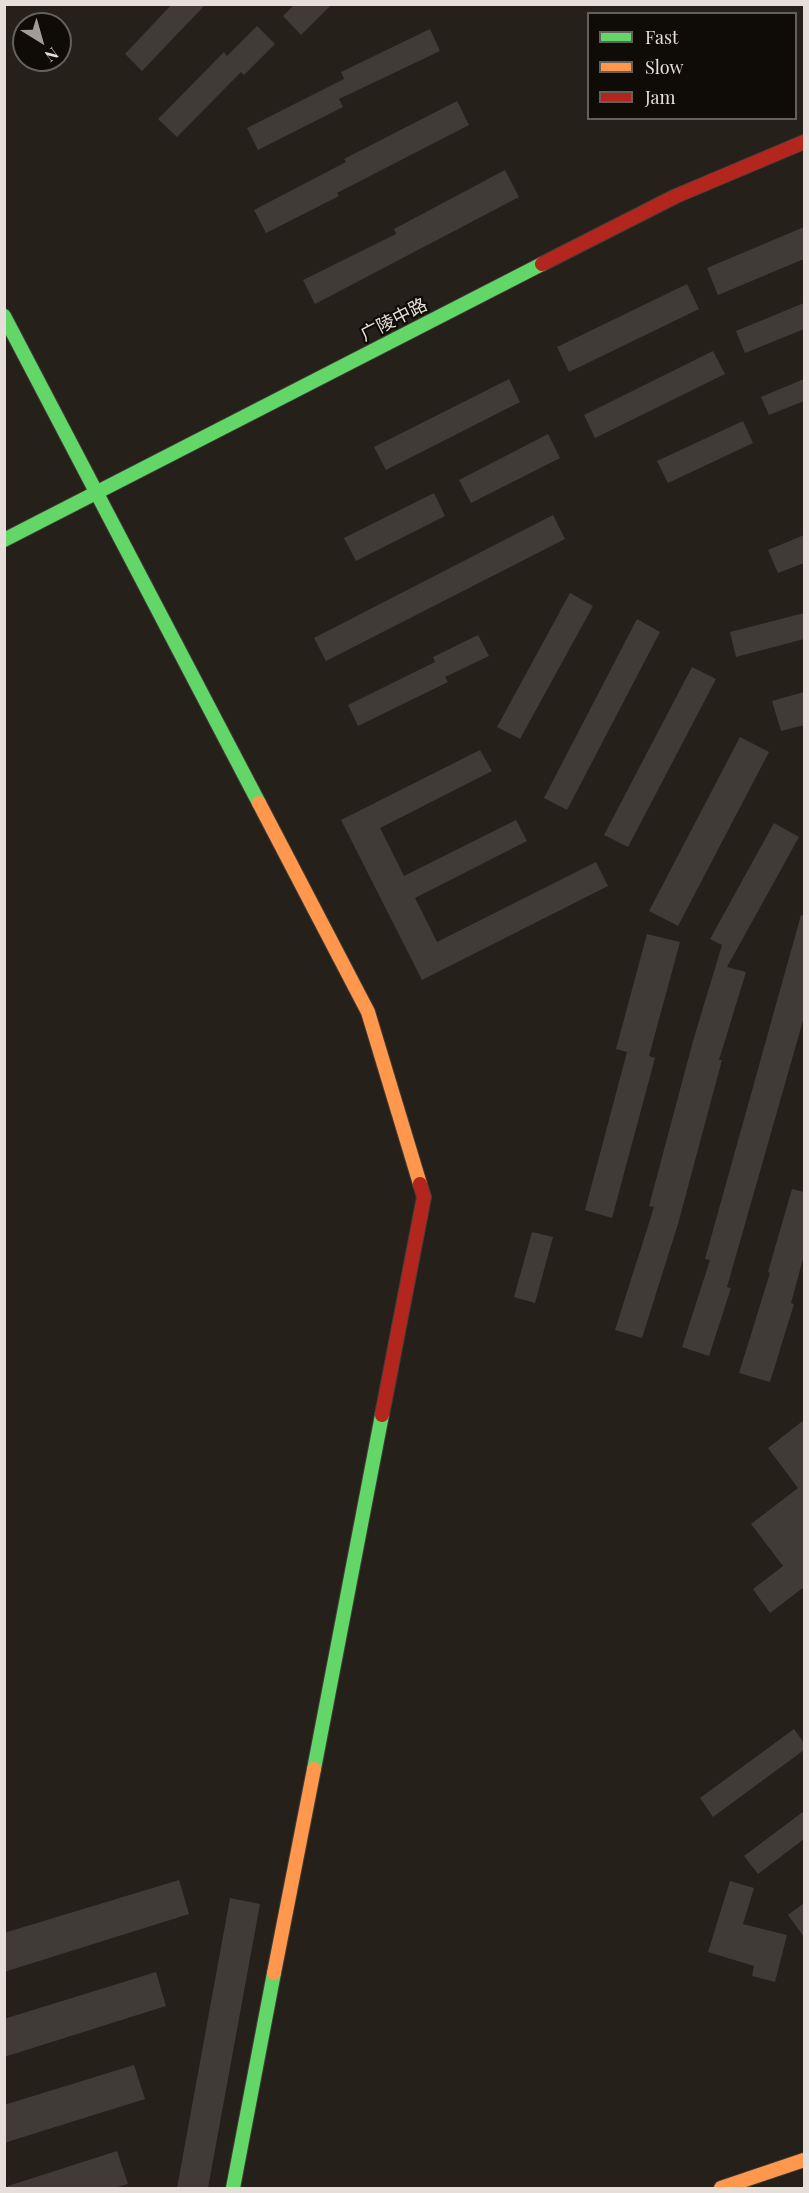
<!DOCTYPE html>
<html>
<head>
<meta charset="utf-8">
<style>
	body { margin:0 }
	#map { position:relative; width:809px; height:2193px; overflow:hidden; background:#26201b; font-family:"Playfair Display",serif }
	canvas { display:block }
	.frame { position:absolute; inset:0; border:6px solid #e6dfd9; pointer-events:none }
	.legend { position:absolute; left:587px; top:12px; width:210px; height:108px; box-sizing:border-box; background:#0f0b07; border:2px solid #65605b; margin:0; padding:8px 10px; list-style:none; font-size:18px; color:#e6dfd9 }
	.legend li { display:flex; align-items:center; gap:12px; height:30px }
	.legend b { width:30px; border:2px solid #65605b }
	.north { position:absolute; left:12px; top:12px; width:60px; height:60px; box-sizing:border-box; background:#0f0b07; border:2px solid #65605b; border-radius:50%; rotate:143deg; font-size:16px; font-weight:700; line-height:24px; text-align:center; color:#e6dfd9 }
	.north::after { content:''; display:block; margin:auto; width:21px; height:27px; background:#a39c96; clip-path:polygon(50% 0,100% 100%,50% 72%,0 100%) }
</style>
</head>
<body>
<div id="map">
<canvas width="809" height="2193"></canvas>
<div class="frame"></div>
<ul class="legend">
<li><b style="height:8px;background:#63d668"></b>Fast</li>
<li><b style="height:8px;background:#ff974d"></b>Slow</li>
<li><b style="height:8px;background:#b3261e"></b>Jam</li>
</ul>
<div class="north">N</div>
</div>
<script>
const context = document.querySelector('canvas').getContext('2d');
context.lineJoin = 'round';
function fillPath(path, color) {
  context.fillStyle = color;
  context.fill(path, 'evenodd');
}
function toPath(rows) {
  const path = new Path2D();
  for (const r of rows) {
    path.moveTo(r[0], r[1]);
    for (let i = 2; i < r.length; i += 2) path.lineTo(r[i], r[i + 1]);
  }
  return path;
}
function strokePath(path, color, width, dash) {
  context.strokeStyle = color;
  context.lineWidth = width;
  context.lineCap = dash ? 'butt' : 'round';
  context.setLineDash(dash || []);
  context.stroke(path);
}
function label(font, color, halo, rows, align = 'center') {
  context.font = font + ' "Playfair Display","Noto Sans SC",serif';
  context.lineWidth = 4.5;
  context.setLineDash([]);
  context.textBaseline = 'middle';
  context.strokeStyle = halo;
  context.fillStyle = color;
  for (const [text, x, y, turn = 0] of rows) {
    context.save();
    context.translate(x, y);
    context.rotate((+turn || 0) * Math.PI / 180);
    context.textAlign = isNaN(turn) ? turn : align;
    if (halo) context.strokeText(text, 0, 0);
    context.fillText(text, 0, 0);
    context.restore();
  }
}
fillPath(toPath([
	[172,4,206,4,142,71,125,54],
	[295,4,332,4,301,35,283,16],
	[257,26,275,44,244,75,241,72,177,137,158,119,224,52,227,56],
	[430,29,440,51,339,99,343,107,258,150,247,128,344,79,341,72],
	[457,101,469,125,337,193,339,196,266,233,254,210,346,162,344,159],
	[505,170,519,197,315,304,303,280,396,234,394,229],
	[804,227,804,259,718,295,707,268],
	[687,284,699,309,569,372,557,347],
	[804,303,804,329,745,353,736,331],
	[713,351,725,374,595,438,584,415],
	[509,379,520,402,386,470,374,447],
	[804,379,804,401,769,415,761,397],
	[743,421,753,443,668,483,657,461],
	[548,434,560,458,471,503,459,480],
	[434,493,445,516,356,561,344,538],
	[553,515,565,539,326,661,314,638],
	[804,535,804,563,778,573,768,550],
	[570,593,593,606,520,739,497,727],
	[804,613,804,639,736,657,730,632],
	[637,619,660,632,567,810,544,798],
	[478,635,489,656,445,677,448,682,358,726,348,705,435,662,433,657],
	[692,667,716,679,628,847,604,835],
	[804,692,804,725,781,731,772,701],
	[740,737,769,752,678,926,649,911],
	[480,750,492,771,380,828,404,876,516,820,527,841,415,898,437,942,596,862,608,886,422,980,341,820],
	[774,823,799,837,727,967,746,972,719,1060,722,1060,678,1224,642,1338,615,1330,654,1207,649,1206,693,1041,722,945,710,939],
	[801,915,804,916,804,1017,727,1287,731,1288,709,1356,682,1347,710,1260,705,1259],
	[647,934,680,942,649,1056,655,1058,612,1218,585,1210,627,1052,616,1049],
	[792,1189,804,1192,804,1255,791,1303,794,1304,770,1382,739,1373,770,1273,768,1272],
	[532,1232,553,1237,535,1303,514,1297],
	[804,1420,804,1587,770,1613,753,1589,783,1566,751,1524,798,1488,768,1448],
	[794,1729,804,1743,804,1750,713,1817,700,1798],
	[804,1811,804,1839,758,1874,744,1856],
	[179,1880,189,1914,4,1972,4,1933],
	[730,1881,754,1888,743,1924,787,1935,775,1982,752,1976,754,1966,708,1952],
	[230,1898,260,1904,208,2188,177,2188],
	[804,1903,804,1937,788,1915],
	[156,1972,166,2006,4,2057,4,2019],
	[134,2065,145,2099,4,2143,4,2105],
	[117,2151,128,2184,114,2188,8,2188,8,2186]
]), '#403b37');
const fast = toPath([
	[4,316,259,803],
	[4,540,542,264],
	[314,1769,382,1415],
	[233,2188,274,1973]
]);
const slow = toPath([
	[259,803,368,1012,420,1184],
	[274,1973,314,1769],
	[721,2188,804,2160]
]);
const jam = toPath([
	[542,264,676,196,804,142],
	[382,1415,424,1197,420,1184]
]);
strokePath(fast, '#413d39', 16);
strokePath(slow, '#413d39', 16);
strokePath(jam, '#413d39', 16);
strokePath(fast, '#63d668', 14);
strokePath(slow, '#ff974d', 14);
strokePath(jam, '#b3261e', 14);
label('18px', '#e6dfd9', '#0f0b07', [
	["广陵中路",394,320,-27]
]);
</script>
</body>
</html>
